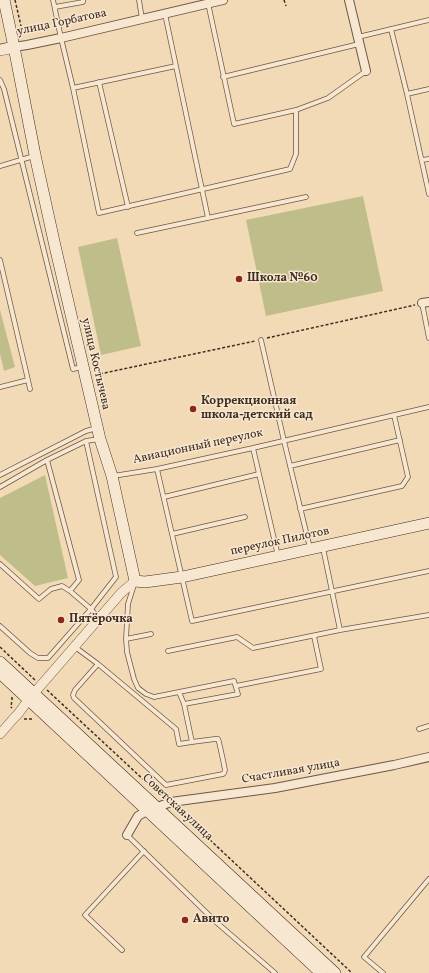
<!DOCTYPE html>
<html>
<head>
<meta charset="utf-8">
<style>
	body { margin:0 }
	canvas { display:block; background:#f2dab7 }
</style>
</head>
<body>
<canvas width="429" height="973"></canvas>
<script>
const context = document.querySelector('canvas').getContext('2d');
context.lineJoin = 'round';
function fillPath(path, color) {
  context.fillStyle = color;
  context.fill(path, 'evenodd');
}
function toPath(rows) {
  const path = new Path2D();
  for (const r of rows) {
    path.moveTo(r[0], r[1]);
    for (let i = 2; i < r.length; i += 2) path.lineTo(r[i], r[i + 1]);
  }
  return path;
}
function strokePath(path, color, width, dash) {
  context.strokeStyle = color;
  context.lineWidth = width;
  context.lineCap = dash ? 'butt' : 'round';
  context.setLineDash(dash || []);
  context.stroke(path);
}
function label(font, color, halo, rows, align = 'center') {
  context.font = font + ' Vollkorn,serif';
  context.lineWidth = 3;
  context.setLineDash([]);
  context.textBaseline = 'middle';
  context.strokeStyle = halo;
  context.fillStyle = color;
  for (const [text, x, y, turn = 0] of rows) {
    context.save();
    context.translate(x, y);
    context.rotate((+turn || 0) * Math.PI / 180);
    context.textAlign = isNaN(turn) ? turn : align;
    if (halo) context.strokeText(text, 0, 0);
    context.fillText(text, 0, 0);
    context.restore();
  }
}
fillPath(toPath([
	[363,196,383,291,266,316,246,220],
	[117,238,141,346,101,355,78,247],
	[0,310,15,367,4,371,0,354],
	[45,475,68,578,35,586,0,555,0,498]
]), '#bfbe8b');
const service = toPath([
	[53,0,61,38,73,88,99,213,290,169,296,154,296,110,328,98,366,71],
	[139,0,142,19],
	[208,3,234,124,296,110],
	[55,7,83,2,83,0],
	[165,14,208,218],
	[391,29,407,94,429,194],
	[358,37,429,20],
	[223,77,359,44],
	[0,80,4,89,73,369,82,367],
	[99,82,128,207],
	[73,88,176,66],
	[407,94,429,89],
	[422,160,429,159],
	[0,166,34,156],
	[137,233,306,197],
	[0,260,28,380,0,387],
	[422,303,429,338],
	[261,340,284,441,310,548],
	[28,380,30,389],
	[253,448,278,556],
	[290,466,400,440],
	[157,469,192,621,429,571],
	[0,475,86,431,97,428],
	[113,476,157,469,253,448,429,407],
	[0,487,47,460],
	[164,497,259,474],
	[300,509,402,486,408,477,394,415],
	[172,534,245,517],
	[323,548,340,630,429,615],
	[0,564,39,599,51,589,62,586,70,591],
	[134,585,128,604,126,639,127,652,134,679,138,688,146,694,154,697,179,692],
	[99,619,91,609,70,591,79,580,47,460,86,441,99,439],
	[0,626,30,653,38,658,48,658,91,609,116,577,86,441],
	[126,639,151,634],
	[75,647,98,664,176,729,179,744,192,742],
	[168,651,237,637,253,648,340,630],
	[98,664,75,690,73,695,74,698,166,785,223,774,224,773,225,770,223,760,219,742,218,739,215,739,192,742,184,704,179,692,234,681,238,694,184,704],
	[236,686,321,669,314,636],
	[419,729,429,726],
	[127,835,216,922,275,973],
	[122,950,85,915,144,851],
	[383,973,364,957,429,879]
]);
const minor = toPath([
	[349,0,366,71],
	[14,47,27,45,61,38,223,0],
	[422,303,429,302],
	[127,835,138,816,147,811,171,802,275,788,394,765,429,757]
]);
const tertiary = toPath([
	[0,734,14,718,18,714,29,699,121,593,135,581]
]);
const secondary = toPath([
	[4,0,14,47,35,155,55,246,100,439,112,476,135,581,145,582,182,577,429,523],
	[0,50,14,47],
	[0,662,335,973],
	[0,673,321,973]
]);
strokePath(service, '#6c5846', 5.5);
strokePath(minor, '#6c5846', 10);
strokePath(tertiary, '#6c5846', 10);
strokePath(secondary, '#3f2d21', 12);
strokePath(toPath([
	[15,0,21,26],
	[284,0,286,6],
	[267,338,415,305],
	[95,375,255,341],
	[0,647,35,680],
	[47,690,146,782,164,796],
	[12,697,12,699,11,707,12,708],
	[24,719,34,719],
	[177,809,352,973]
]), '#3f2d21', 1.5, [3, 2]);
strokePath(service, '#f7e7d0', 4);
strokePath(minor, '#f7e7d0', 8);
strokePath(tertiary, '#f7e7d0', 9);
strokePath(secondary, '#f7e7d0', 11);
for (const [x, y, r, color] of [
	[239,279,4,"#8f2418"],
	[193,409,4,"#8f2418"],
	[61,620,4,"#8f2418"],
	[185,920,4,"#8f2418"]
]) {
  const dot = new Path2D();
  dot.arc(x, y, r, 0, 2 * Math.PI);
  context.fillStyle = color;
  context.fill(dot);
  strokePath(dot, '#f7e7d0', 1.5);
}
label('12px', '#3f2d21', '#f7e7d0', [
	["улица Горбатова",62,23,-12],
	["улица Костычева",95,364,77],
	["Авиационный переулок",198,447,-12],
	["переулок Пилотов",280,542,-12],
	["Счастливая улица",291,772,-10],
	["Советская улица",177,808,43]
]);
label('bold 12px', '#3f2d21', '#f7e7d0', [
	["Школа №60",247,279],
	["Коррекционная",201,402],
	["школа-детский сад",201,416],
	["Пятёрочка",69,620],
	["Авито",193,920]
], 'left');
</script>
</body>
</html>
